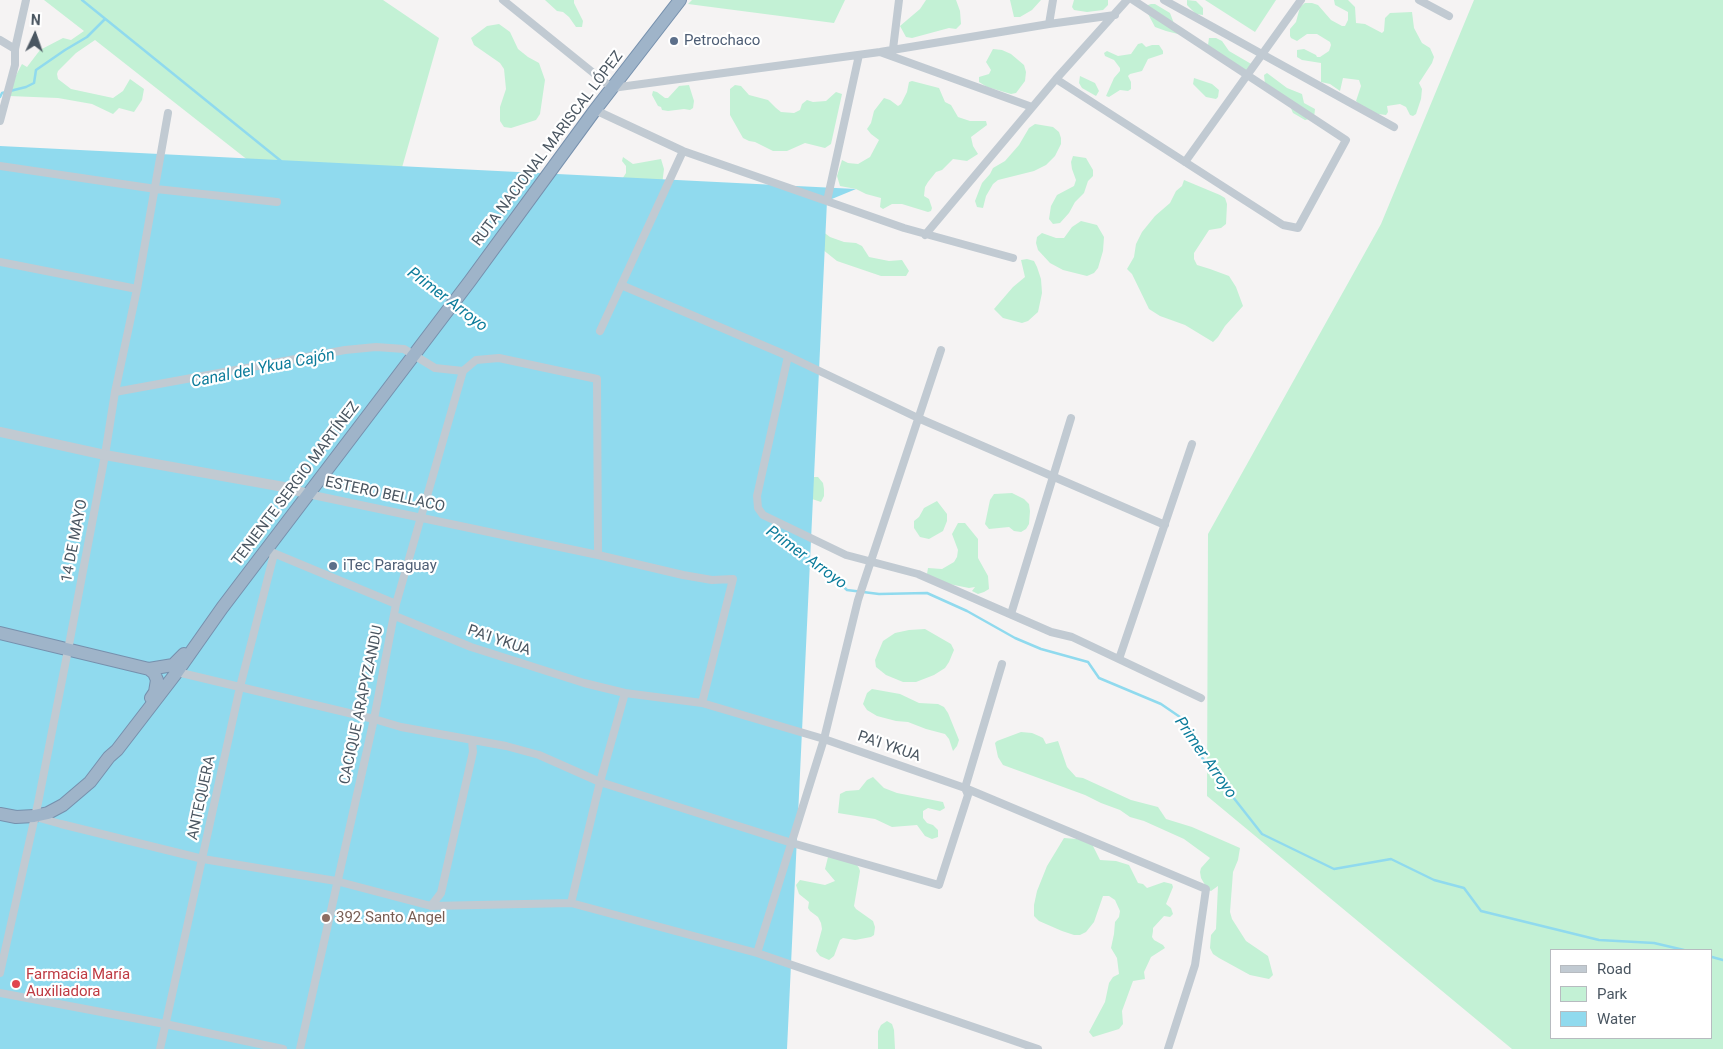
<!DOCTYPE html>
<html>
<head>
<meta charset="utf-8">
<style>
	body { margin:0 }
	#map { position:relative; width:1723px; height:1049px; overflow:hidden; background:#f5f3f3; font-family:Roboto,sans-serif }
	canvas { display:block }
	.legend { position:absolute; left:1550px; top:949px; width:162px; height:90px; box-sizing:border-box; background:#fff; border:1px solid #b7bbc0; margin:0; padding:6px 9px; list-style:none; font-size:15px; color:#4a5661 }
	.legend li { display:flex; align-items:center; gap:10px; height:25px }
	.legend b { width:25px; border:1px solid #b7bbc0 }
	.north { position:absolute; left:10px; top:10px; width:50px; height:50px; -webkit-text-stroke:4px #fff; paint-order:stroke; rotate:3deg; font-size:14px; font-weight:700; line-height:20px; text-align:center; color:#4a5661 }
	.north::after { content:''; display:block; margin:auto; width:18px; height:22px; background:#4a5661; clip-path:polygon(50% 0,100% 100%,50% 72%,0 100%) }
</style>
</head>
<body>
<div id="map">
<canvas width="1723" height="1049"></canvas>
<ul class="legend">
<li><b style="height:6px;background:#c1cad2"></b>Road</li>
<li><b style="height:14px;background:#c3f1d5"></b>Park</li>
<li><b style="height:14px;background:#90daee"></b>Water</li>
</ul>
<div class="north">N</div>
</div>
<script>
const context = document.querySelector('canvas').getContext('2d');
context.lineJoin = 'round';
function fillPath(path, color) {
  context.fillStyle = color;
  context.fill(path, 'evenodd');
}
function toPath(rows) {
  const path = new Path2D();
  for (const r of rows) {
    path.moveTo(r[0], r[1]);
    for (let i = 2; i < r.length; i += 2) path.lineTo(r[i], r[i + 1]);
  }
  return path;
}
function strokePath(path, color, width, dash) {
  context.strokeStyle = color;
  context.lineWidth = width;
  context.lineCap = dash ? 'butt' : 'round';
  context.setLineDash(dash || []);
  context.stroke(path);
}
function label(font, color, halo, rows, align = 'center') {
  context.font = font + ' Roboto,sans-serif';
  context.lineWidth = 4.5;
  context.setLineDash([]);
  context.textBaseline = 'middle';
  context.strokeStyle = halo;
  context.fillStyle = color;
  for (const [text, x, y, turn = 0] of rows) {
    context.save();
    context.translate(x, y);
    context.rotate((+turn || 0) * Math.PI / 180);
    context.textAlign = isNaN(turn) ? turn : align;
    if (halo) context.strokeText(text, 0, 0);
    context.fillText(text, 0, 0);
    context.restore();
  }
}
fillPath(toPath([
	[44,0,383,0,439,38,385,227,263,172,95,40,76,53,58,71,57,74,58,79,71,89,113,98,123,91,130,79,144,89,142,100,134,112,119,108,113,114,92,104,58,98,9,96,14,79,22,64,27,67,40,50,63,38,71,40,84,31],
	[545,0,574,0,574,3,583,21,582,27,576,27,569,17,563,12,557,11],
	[692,0,845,0,834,23,688,4],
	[926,0,956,0,960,11,961,24,956,29,949,28,912,38,906,37,900,26,920,9],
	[1010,0,1041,0,1032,10,1020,17,1014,17],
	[1074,0,1108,0,1108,5,1103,10,1087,12,1074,10,1072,7],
	[1187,0,1196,1,1203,8,1203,15,1196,14,1187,5],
	[1205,0,1276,0,1255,32],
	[1334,0,1348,0,1355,7,1356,23,1365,24,1382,33,1384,31,1385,18,1390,13,1412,12,1414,28,1422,43,1430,48,1434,57,1432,63,1419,83,1422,89,1421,99,1416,114,1413,116,1410,115,1406,107,1400,104,1387,106,1388,112,1386,115,1378,114,1362,107,1356,101,1361,86,1359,80,1343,78,1340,91,1330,84,1321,82,1321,63,1302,60,1297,57,1297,50,1304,49,1316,55,1317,57,1320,57,1329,51,1331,45,1330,42,1317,34,1307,34,1297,41,1291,38,1290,36,1290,29,1296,22,1300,7,1305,3,1312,3,1318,5,1331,20,1342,26,1345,26,1348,20,1348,12,1335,5],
	[1474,0,1723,0,1723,1049,1512,1049,1207,796,1208,534,1381,224],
	[1552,950,1712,950,1712,1038,1552,1038],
	[1151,4,1155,4,1170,13,1178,34,1166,31,1155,27,1147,12,1148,5],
	[499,24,510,32,518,49,528,57,539,63,545,80,540,114,536,120,511,128,504,127,500,121,500,107,506,89,504,69,500,63,474,45,471,38,487,26],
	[1209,38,1216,38,1222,41,1229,51,1253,65,1246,72,1216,54,1208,45],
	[1142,43,1146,47,1152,45,1159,45,1163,51,1163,54,1148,59,1142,71,1130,74,1128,76,1131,82,1131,89,1128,91,1120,90,1109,97,1106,96,1114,78,1120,71,1120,68,1114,60,1105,56,1104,53,1107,51,1118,56,1131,54,1138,44],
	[993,49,1002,50,1011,54,1024,65,1026,72,1025,81,1016,93,1011,94,987,87,979,82,979,77,989,74,991,70,986,62],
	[1267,73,1287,88,1302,94,1304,103,1315,109,1314,118,1305,120,1293,113,1289,104,1265,84,1264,75],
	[1080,76,1095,83,1099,91,1096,96,1082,88,1079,83],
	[1194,78,1212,84,1219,90,1218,97,1216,99,1206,97,1193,84],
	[912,81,939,88,945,102,951,105,958,117,970,121,986,121,987,125,971,137,973,146,978,154,967,161,953,159,942,170,936,172,928,182,925,187,924,196,929,199,932,208,931,211,928,212,902,204,892,204,883,209,880,207,881,198,866,194,856,189,840,186,837,176,842,160,848,163,858,164,870,157,879,140,871,134,867,129,871,123,874,111,884,98,890,100,898,106,901,104,907,92,909,82],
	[689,85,694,101,693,108,690,110,684,109,668,111,662,110,661,107,658,106,652,95,653,91,657,92,665,98,668,98,679,86],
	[735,85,741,86,749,95,768,100,776,108,781,112,794,113,800,110,802,104,807,100,813,102,826,101,836,92,842,94,831,144,825,148,805,143,787,151,773,151,755,142,749,141,743,138,730,115,730,89],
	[1035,124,1053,127,1059,132,1061,138,1061,144,1055,156,1046,165,1034,171,998,180,993,184,986,196,983,208,977,207,975,201,982,183,990,174,993,168,1005,161,1019,145,1029,128],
	[1073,156,1086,158,1093,170,1093,176,1088,181,1084,193,1075,202,1069,213,1060,223,1053,224,1049,219,1051,206,1057,195,1074,186,1076,180,1072,169,1071,162],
	[623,157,633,164,661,159,664,169,662,185,619,184,626,173,626,166,622,161],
	[1184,180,1220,195,1225,198,1227,204,1226,224,1221,228,1209,230,1194,253,1194,259,1197,265,1210,269,1229,276,1236,287,1243,306,1225,326,1218,337,1213,342,1185,325,1160,316,1149,309,1132,274,1127,269,1134,257,1136,244,1142,232,1155,216,1170,203,1176,191,1182,186],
	[1081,221,1097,225,1104,237,1103,251,1098,268,1094,273,1087,276,1063,270,1050,263,1038,250,1036,243,1037,237,1042,233,1056,238,1064,238,1072,227],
	[814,225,830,237,844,242,856,243,862,246,869,257,889,261,902,260,909,271,906,276,881,276,837,261,822,249],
	[1027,259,1034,261,1037,267,1041,279,1042,293,1038,312,1028,321,1022,323,1003,318,994,309,1013,287,1025,277,1021,260],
	[799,477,818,477,823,483,824,489,824,496,821,502,809,498],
	[1012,493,1024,499,1029,504,1030,511,1029,524,1026,529,1021,532,1014,531,1009,527,989,529,985,524,990,500,994,494],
	[937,501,947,514,947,521,943,531,929,539,920,537,914,528,914,521,919,517,924,508],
	[958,523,965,523,978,539,978,558,988,576,989,589,984,592,978,594,972,591,975,587,969,588,944,583,927,574,928,568,942,569,954,562,957,557,958,550,952,534],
	[925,629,951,644,954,650,949,662,945,668,934,675,916,682,903,682,886,675,876,667,875,660,883,641,895,633,909,630],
	[872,689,900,694,919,703,938,704,944,707,948,713,959,740,957,746,953,751,949,739,945,734,926,729,908,722,896,721,877,716,867,710,863,704,867,693],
	[1021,732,1032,733,1039,736,1043,738,1046,744,1058,741,1067,767,1076,777,1083,778,1131,800,1158,807,1166,819,1192,827,1240,848,1238,860,1233,872,1230,912,1232,919,1246,941,1268,956,1273,975,1269,979,1250,975,1219,958,1213,954,1210,948,1211,935,1216,929,1218,886,1211,891,1208,890,1201,878,1200,872,1201,868,1210,858,1184,839,1144,821,1130,817,1120,810,1101,803,1085,795,1003,765,998,757,995,743,997,741],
	[873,777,884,788,897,793,943,802,945,808,940,811,928,808,923,811,923,818,927,823,933,825,938,830,938,837,932,839,925,836,917,825,892,827,875,819,838,813,840,794,846,791,859,790,867,780],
	[1064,838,1077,839,1091,842,1100,860,1116,861,1129,865,1138,883,1143,884,1147,888,1164,882,1172,884,1173,887,1166,904,1171,908,1173,914,1170,917,1164,916,1153,928,1153,931,1152,937,1154,940,1163,945,1165,948,1151,957,1144,972,1145,979,1133,981,1122,1011,1123,1024,1119,1029,1093,1037,1089,1032,1105,1002,1109,983,1113,977,1119,974,1117,958,1111,948,1114,934,1115,922,1119,917,1120,911,1115,900,1109,896,1103,896,1094,922,1086,932,1080,935,1074,935,1062,931,1039,921,1034,916,1034,905,1037,891,1047,866],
	[828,857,855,862,859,868,860,871,854,906,856,909,873,921,875,927,874,935,871,937,855,940,843,938,840,940,834,956,829,960,820,956,816,951,822,929,821,923,818,917,810,911,808,908,809,902,799,894,796,885,800,880,825,885,835,881,825,869],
	[887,1021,892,1024,894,1030,895,1049,878,1049,878,1031,881,1025]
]), '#c3f1d5');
fillPath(toPath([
	[0,146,856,189,827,201,787,1049,0,1049]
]), '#90daee');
strokePath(toPath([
	[82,0,281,161],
	[0,97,2,93,26,87,34,83,36,70,65,50,87,37,105,19],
	[807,558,833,577,847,590,879,594,927,593,967,611,1015,638,1041,649,1088,662,1099,678,1161,704,1180,717,1200,755,1262,834,1334,869,1391,859,1434,880,1464,888,1481,911,1599,940,1654,943,1684,950],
	[1712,957,1723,960]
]), '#90daee', 2.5);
const trunk = toPath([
	[0,633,149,669,173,665,184,654],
	[149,669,154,673,157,680,155,692,151,698],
	[0,814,16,817,34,816,48,813,63,805,90,782,109,757,117,750,177,672,222,608,470,281,595,110,680,0]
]);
strokePath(trunk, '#7690ad', 14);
strokePath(toPath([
	[503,0,612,88,880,52,1049,24,1115,15],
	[1164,0,1394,127],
	[1419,0,1449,16],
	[1049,24,1053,0],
	[0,40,15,49],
	[893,49,899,0],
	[880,52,1032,107],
	[1056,79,1283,225,1298,228,1346,140,1133,0],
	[595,110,683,151,904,228,1013,258],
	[0,121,15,65,15,49,26,0],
	[1185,162,1301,0],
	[0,166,156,189,277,202],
	[827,201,859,55],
	[925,235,1056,79,1127,0],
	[0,262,137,289],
	[621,285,788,356,918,418,1165,525],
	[600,331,683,151],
	[788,356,757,496,758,508,763,515,846,555,918,574,1051,632,1072,637,1201,698],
	[115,392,345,350,376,347,404,349,435,368,463,371,476,360,499,358,597,379,598,555],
	[308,494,598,555,683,575,712,580,733,579,702,703],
	[271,552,396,604],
	[1011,614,1071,418],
	[395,616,471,647,584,683,625,693,702,703,824,739,965,788,1206,889,1195,965,1168,1049],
	[1119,659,1192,444],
	[177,672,374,719,401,727,506,746,539,755,600,782,792,843,939,885,968,795,965,788,1002,664],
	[36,817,61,824,203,859,336,881,431,906,571,903,757,953,824,739,858,600,941,350],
	[571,903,600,782,625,693],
	[431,906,441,893,473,752,472,741],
	[757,953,1038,1049],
	[0,973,38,803,68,650,105,455,115,392,137,289,168,113],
	[0,993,165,1024,283,1049],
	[160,1049,240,687,274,554],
	[300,1049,374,719,396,604,463,371]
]), '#c1cad2', 8);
strokePath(toPath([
	[0,432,105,455,284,487,308,494]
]), '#c1cad2', 10);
strokePath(trunk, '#9fb4c9', 12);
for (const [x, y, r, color] of [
	[674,41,5,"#5c6f8a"],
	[333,566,5,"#5c6f8a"],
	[326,918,5,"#8d6e63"],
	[16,984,5,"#e0444e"]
]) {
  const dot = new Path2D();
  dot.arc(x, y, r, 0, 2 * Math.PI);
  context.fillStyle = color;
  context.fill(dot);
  strokePath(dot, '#fff', 2);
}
label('15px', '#4e5e75', '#fff', [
	["Petrochaco",684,41],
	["iTec Paraguay",343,566]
], 'left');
label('15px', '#4a5661', '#fff', [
	["RUTA NACIONAL MARISCAL LÓPEZ",548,149,-53],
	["TENIENTE SERGIO MARTÍNEZ",296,484,-53],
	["ESTERO BELLACO",385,495,12],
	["14 DE MAYO",75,541,-79],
	["PA'I YKUA",499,641,19],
	["CACIQUE ARAPYZANDU",362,705,-78],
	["PA'I YKUA",889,747,19],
	["ANTEQUERA",202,798,-78]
]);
label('15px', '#785e54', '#fff', [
	["392 Santo Angel",336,918]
], 'left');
label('15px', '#be3a42', '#fff', [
	["Farmacia María",26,975],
	["Auxiliadora",26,992]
], 'left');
label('italic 16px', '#0c7c9b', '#fff', [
	["Primer Arroyo",447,300,37],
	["Canal del Ykua Cajón",263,369,-11],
	["Primer Arroyo",806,558,36],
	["Primer Arroyo",1205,758,55]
]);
</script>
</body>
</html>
